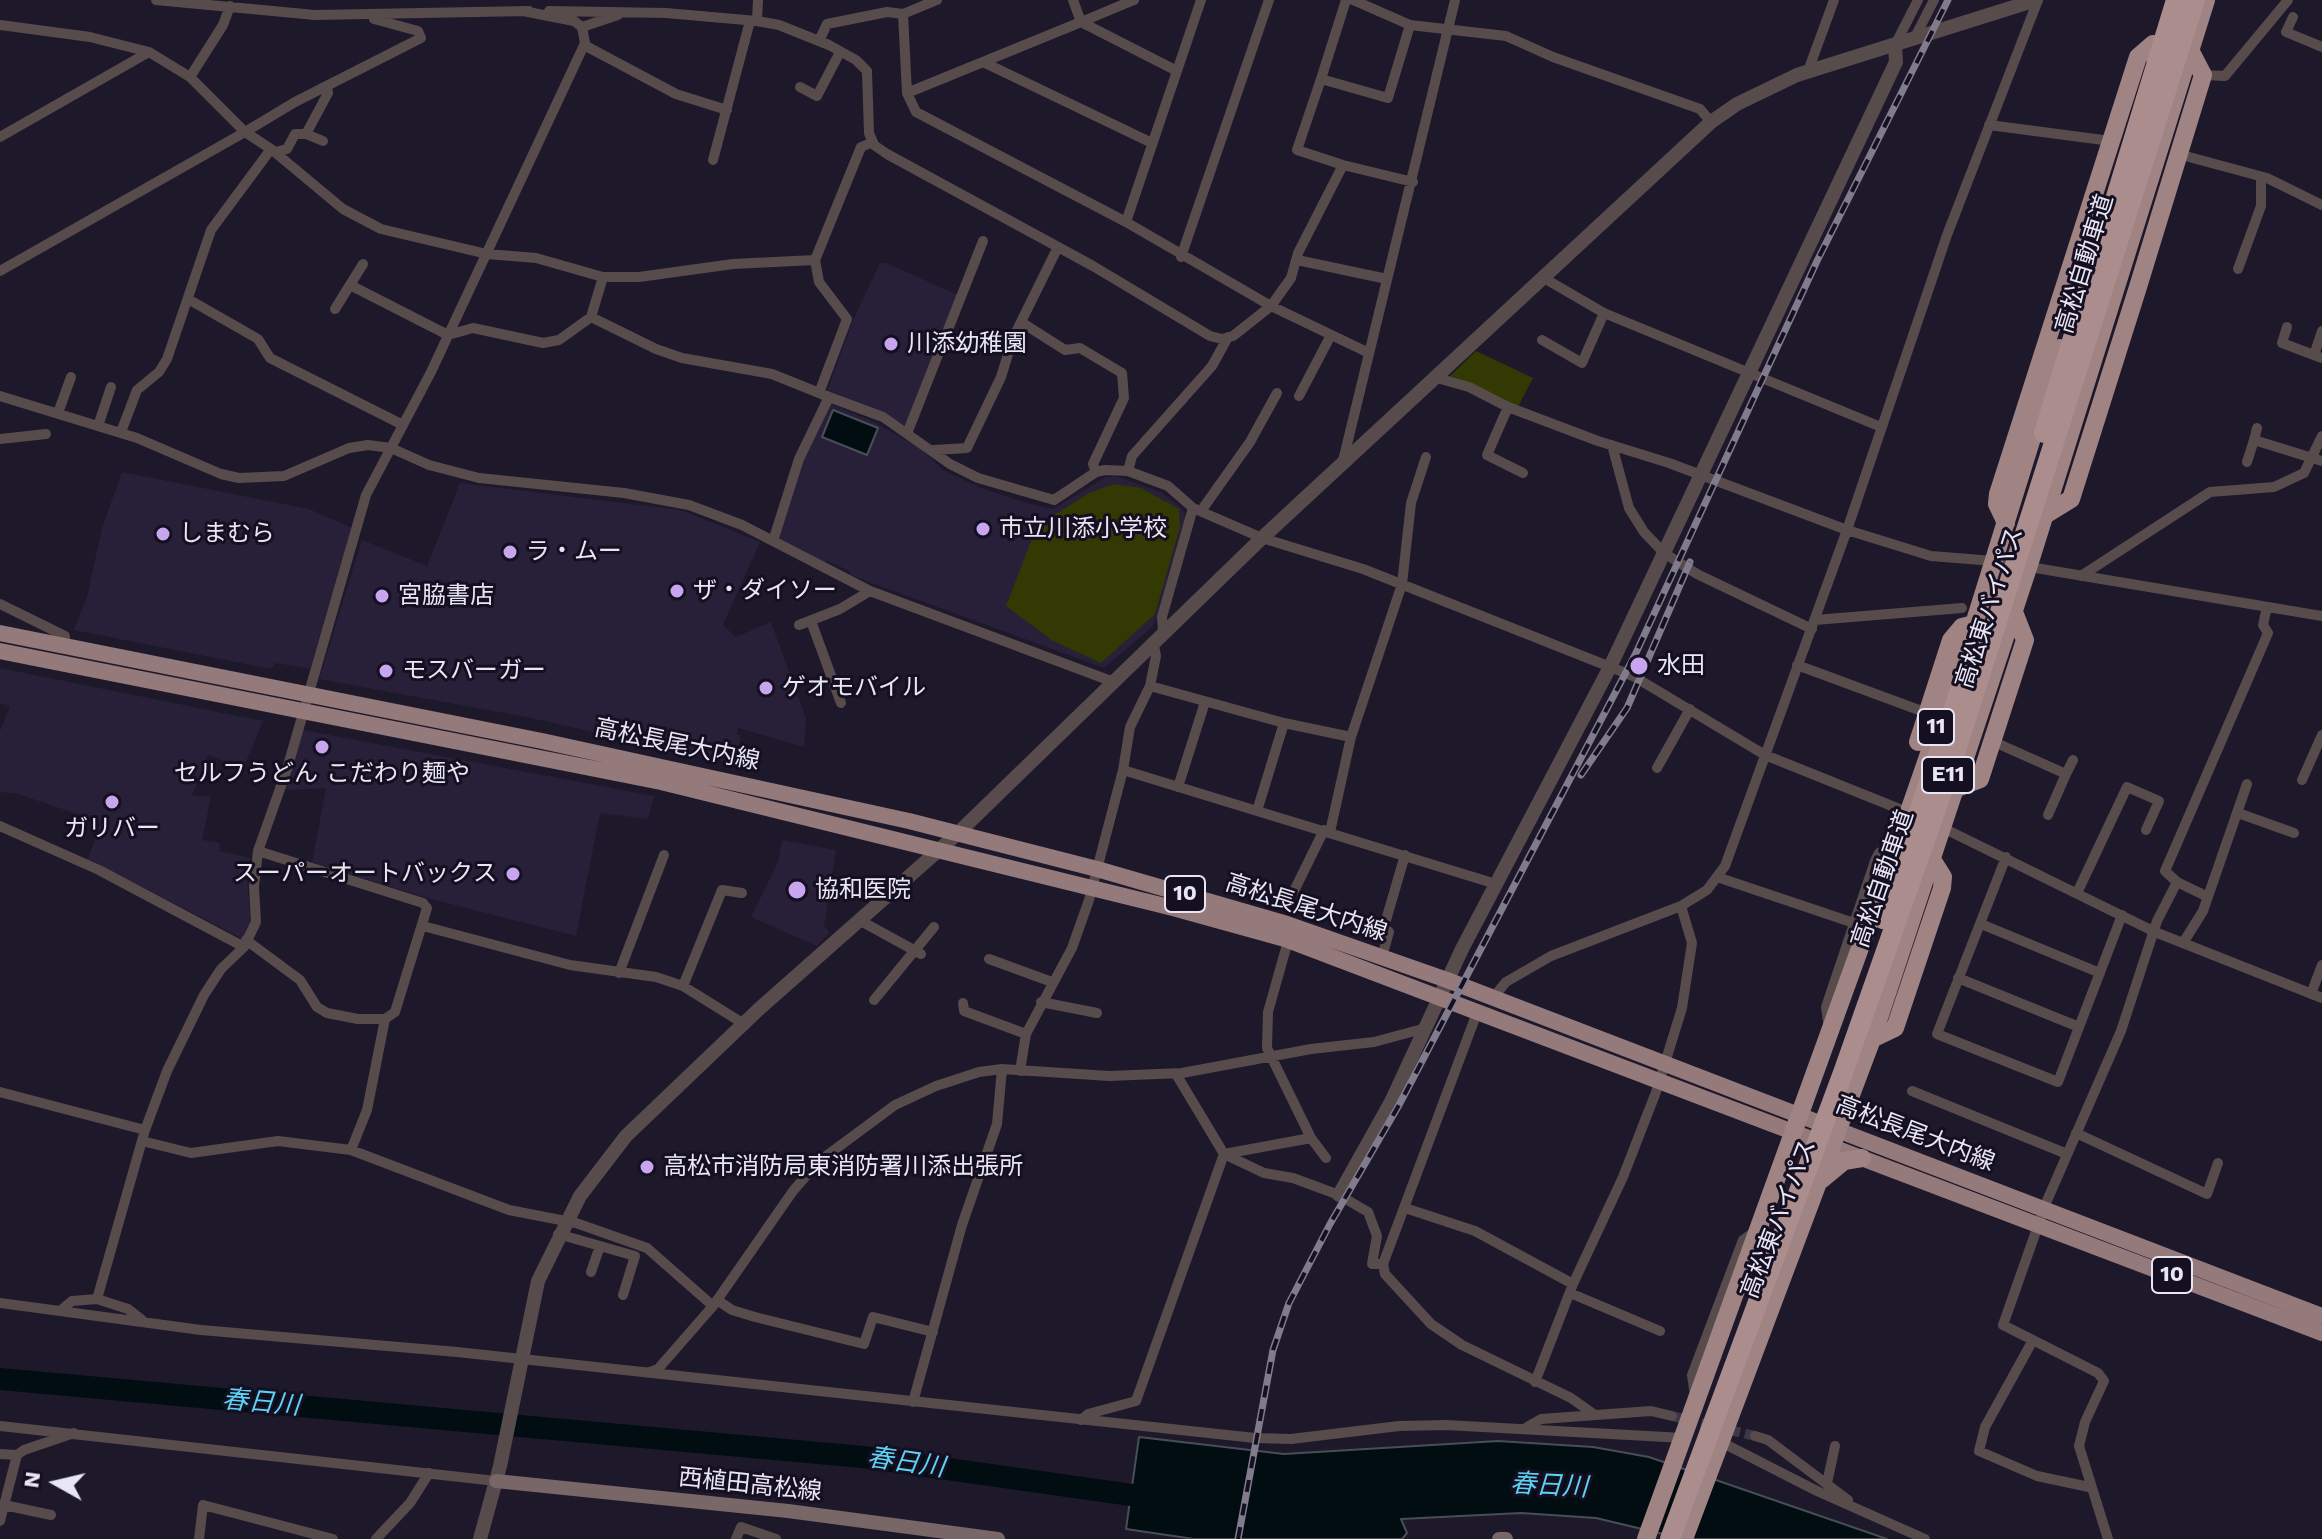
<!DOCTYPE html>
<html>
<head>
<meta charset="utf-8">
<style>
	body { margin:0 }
	#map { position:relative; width:2322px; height:1539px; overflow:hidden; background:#1e182b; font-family:"Work Sans",sans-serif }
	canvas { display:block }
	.north { position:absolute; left:16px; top:1443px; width:80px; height:80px; -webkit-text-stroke:6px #140f21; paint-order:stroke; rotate:278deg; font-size:22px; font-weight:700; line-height:32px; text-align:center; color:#e9e6f3 }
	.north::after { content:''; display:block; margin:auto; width:28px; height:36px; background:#e9e6f3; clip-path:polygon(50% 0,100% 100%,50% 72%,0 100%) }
</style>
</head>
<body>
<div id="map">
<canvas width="2322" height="1539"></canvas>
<div class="north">N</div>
</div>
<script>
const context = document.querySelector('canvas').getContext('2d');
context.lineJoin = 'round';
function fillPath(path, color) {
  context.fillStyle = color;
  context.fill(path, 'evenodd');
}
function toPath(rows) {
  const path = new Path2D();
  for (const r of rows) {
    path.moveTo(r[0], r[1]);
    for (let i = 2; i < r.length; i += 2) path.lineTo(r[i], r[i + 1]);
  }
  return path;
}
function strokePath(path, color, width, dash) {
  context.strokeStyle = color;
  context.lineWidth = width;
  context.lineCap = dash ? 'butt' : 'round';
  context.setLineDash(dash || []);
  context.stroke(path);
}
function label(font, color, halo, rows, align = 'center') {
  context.font = font + ' "Work Sans","Noto Sans JP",sans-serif';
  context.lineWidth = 6;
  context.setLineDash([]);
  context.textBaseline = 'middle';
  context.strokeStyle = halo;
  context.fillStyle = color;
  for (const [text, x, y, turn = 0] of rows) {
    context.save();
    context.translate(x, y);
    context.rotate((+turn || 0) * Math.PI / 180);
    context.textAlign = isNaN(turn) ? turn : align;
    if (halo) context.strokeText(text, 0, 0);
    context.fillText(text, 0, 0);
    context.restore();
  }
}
fillPath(toPath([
	[880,263,886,263,958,295,905,426,827,391,853,320],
	[831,404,872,421,920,448,943,470,981,488,1030,504,1053,509,1104,478,1116,476,1161,492,1182,508,1187,518,1158,616,1151,628,1104,668,850,575,850,571,827,561,824,564,778,539,804,460],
	[122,472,309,509,352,528,310,669,276,663,271,669,74,630,87,597,102,528],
	[460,483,681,510,760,542,723,625,736,637,771,622,806,718,804,747,738,728,737,734,741,735,736,764,531,718,319,679,362,540,427,566],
	[0,668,263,721,243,769,208,755,192,795,211,797,202,840,220,843,219,851,251,858,247,879,251,924,243,939,88,859,101,822,18,794,0,792,0,731,10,706,0,703],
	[303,730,654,796,648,819,600,813,576,936,431,899,312,863,326,788,286,790],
	[782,840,836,850,824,926,830,932,817,946,751,917,778,862]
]), '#282038');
fillPath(toPath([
	[1476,351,1533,378,1518,407,1448,378],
	[1114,484,1141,488,1179,509,1180,527,1155,614,1101,663,1053,641,1006,606,1037,526,1089,493]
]), '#323902');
const water = toPath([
	[833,410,878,428,867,455,822,437,833,410],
	[1139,1437,1284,1454,1498,1441,1593,1447,1649,1457,1887,1539,1684,1539,1596,1518,1521,1513,1401,1519,1407,1533,1402,1539,1194,1539,1126,1529,1139,1437]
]);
fillPath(water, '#020d12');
strokePath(water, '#474e56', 2);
strokePath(toPath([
	[0,1379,863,1457,1160,1499]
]), '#020d12', 22);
strokePath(toPath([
	[1672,1416,1755,1436]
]), '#3c3749', 10, [10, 5]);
strokePath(toPath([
	[156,0,315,15,529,11],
	[937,0,903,14,907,93,916,112,1126,222,1271,306,1291,278,1298,253,1343,165,1297,150,1321,79],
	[1073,0,1081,22,1134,0],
	[1346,0,1321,79,1388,98,1410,25],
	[1353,0,1410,25,1506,36,1553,57,1700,109,1711,122],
	[549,11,666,13,757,21,779,25,829,45,856,60,867,71,869,133,874,145,887,154,1093,266,1210,336,1222,339,1233,336,1271,306,1369,353],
	[2293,17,2286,32,2322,47],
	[757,21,758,0],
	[0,25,90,37,149,52,190,77],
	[582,27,618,15],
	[1914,39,1934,0],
	[819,41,827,24,887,12,903,14],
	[584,45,676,94,727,110],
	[1895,45,1918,0],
	[983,62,1152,143],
	[1808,71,1834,0],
	[2203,75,2225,76,2288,0],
	[800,87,817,96,840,52],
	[907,93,1081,22,1177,71],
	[1989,125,2111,141],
	[306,134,328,93,327,86],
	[0,137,149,52],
	[271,149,343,209,381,229,487,254,536,258,603,277],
	[275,152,287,149,295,134,306,134,323,141],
	[2178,154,2267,178,2322,205],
	[713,160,750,21],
	[1343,165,1413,182],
	[1126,222,1201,0],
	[1181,257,1269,0],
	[815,260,819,282,847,319,819,393],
	[1297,260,1387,279],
	[2238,269,2261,206,2261,177],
	[0,271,245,132,190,77,223,25,230,6],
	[1542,277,1604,313,1881,427],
	[350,285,448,335,473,328,543,343,559,340,591,317,656,349,682,358,772,374,829,397,799,459,773,541],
	[188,299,258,339,270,358,403,425],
	[335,309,363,264],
	[591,317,603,277,639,277,733,264,815,260,861,147,873,142],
	[1021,322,1065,350,1080,348,1122,373,1124,398,1093,464,1096,472],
	[2287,327,2282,343,2322,358],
	[1542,340,1582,363,1604,313],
	[2314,355,2322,331],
	[1437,378,1469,387,1508,407,1598,441,1669,463,1847,530,1931,556,1994,561,2322,616],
	[0,396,137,438,221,474,239,478,284,476,349,448,368,445,391,448,429,465,479,478,624,493,689,505,742,525,870,591,1111,681],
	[1299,396,1331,335],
	[829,397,883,417,950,464,978,478,1054,500,1096,472,1105,470,1128,471,1168,486,1193,508,1262,538,1363,569,1633,676,1765,755,1912,814],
	[1508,407,1487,455,1523,473],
	[58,413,71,377],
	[98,426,111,387],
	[908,431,983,241],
	[121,432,137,390,159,372,167,359,211,230,271,149,245,132,295,102,421,38,418,31,374,19],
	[0,439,46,434],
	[2254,440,2257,428],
	[1612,445,1629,508,1644,532,1664,553,1697,574,1812,629],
	[934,450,967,448,1001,377,1013,338,1058,247],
	[2247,462,2254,440,2322,461],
	[1342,465,1455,0],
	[1128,471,1132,456,1212,366,1228,337],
	[1201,511,1250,442,1277,393],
	[2081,576,2210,492,2274,487,2304,473,2322,436],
	[0,604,65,636,64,646],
	[1815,620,1962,608],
	[811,621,841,703],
	[799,625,840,609,870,591],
	[1163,631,1162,617,1193,508],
	[1797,665,1927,713],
	[1150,686,1284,723,1351,737],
	[1992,741,2066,774,2073,760],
	[1657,768,1690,709],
	[1123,770,1496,884],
	[2302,780,2322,735],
	[1178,787,1205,702],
	[1257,811,1284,723],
	[2238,813,2294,833],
	[2048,815,2066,774],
	[0,826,99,870,244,947],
	[1941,827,2155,932,2322,998],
	[1330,832,1351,737,1402,584,1411,503,1426,457],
	[258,851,423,903,427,908,395,1012,385,1019,367,1110,351,1150],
	[2006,857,1937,1034,2058,1082,2122,915],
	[1717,877,1854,923],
	[2177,882,2208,897],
	[1294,891,1324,830],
	[2077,893,2127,787,2159,801,2146,830],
	[859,920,921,954],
	[1981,924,2100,973],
	[423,926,570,965,656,977,683,986,744,1024],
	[246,940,300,980,317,1007,327,1013,358,1019,385,1019],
	[1288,941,1268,1012,1267,1048,1311,1138,1326,1158],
	[2183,943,2203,911,2247,784],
	[1382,957,1389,932,1384,927,1405,855],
	[989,959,1052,982],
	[619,973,664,855],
	[1958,978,2079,1027],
	[683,986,722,890,742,893],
	[2311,994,2322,965],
	[1492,999,1506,982,1551,956,1681,906,1707,890,1725,866,1847,530,1947,235,2038,0],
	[874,1000,934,927],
	[1041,1002,1097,1013],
	[963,1003,964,1011,1026,1034],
	[1478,1010,1383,1264,1385,1274,1431,1324,1462,1345,1571,1398,1595,1415],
	[1829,1029,1826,1007,1875,861,1879,853,1898,843],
	[1020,1071,1026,1034,1072,948,1089,900,1123,770,1130,727,1150,686,1156,656,1153,641],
	[1176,1074,1224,1154,1264,1173,1293,1178,1339,1195,1368,1212,1377,1236,1372,1264,1383,1264],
	[1912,1091,2067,1154],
	[0,1092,145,1130],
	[2076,1133,2207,1194,2218,1163],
	[142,1141,191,1153,278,1141,351,1150,509,1210,576,1223,647,1248,713,1306],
	[1405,1208,1475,1231,1573,1284,1535,1382],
	[558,1234,635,1256,623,1295],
	[591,1272,600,1246],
	[1573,1284,1623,1177,1656,1092,1682,1008,1692,943,1681,906],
	[1570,1293,1660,1331],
	[97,1299,145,1130,167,1071,204,995,221,969,244,947,256,922,254,887,258,851,287,769,366,495,431,372,585,43,582,27,574,21,523,11],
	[717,1300,732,1310,755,1317,864,1344,873,1317,933,1332],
	[0,1303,201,1330,457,1352,1255,1438,1291,1439,1399,1426,1446,1425,1684,1438],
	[60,1311,72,1301,97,1299,128,1309,142,1320],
	[2033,1340,1985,1427,1979,1451,2037,1476,2089,1487],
	[650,1372,658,1369,713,1306,793,1191,818,1162,895,1105,936,1086,979,1072,1002,1069,1109,1076,1182,1073,1311,1049,1374,1042,1426,1028],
	[1695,1396,1692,1375,1743,1240,1757,1230],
	[913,1402,962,1225,997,1124,1002,1069],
	[1081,1420,1088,1414,1136,1401,1224,1154,1311,1138],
	[0,1426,496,1481],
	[1527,1427,1541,1419,1651,1411,1672,1416],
	[1755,1436,1768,1440,1848,1500],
	[1721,1442,1817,1491,1925,1539],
	[0,1454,17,1455],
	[1827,1483,1835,1446],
	[4,1505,51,1515],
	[0,1521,17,1455,24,1450,74,1433],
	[199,1539,203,1505,333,1539],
	[376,1539,410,1503,429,1473],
	[736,1539,741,1527,776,1539],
	[2108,1539,2079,1446,2085,1422,2104,1381,2098,1373,2003,1325,2046,1203,2121,1031,2157,921,2177,882,2165,871,2268,633,2263,625,2267,607]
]), '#574b4b', 10);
strokePath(toPath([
	[1339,1195,1391,1102,1462,949,1610,667,1896,62,1895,45],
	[480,1539,500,1466,538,1281,580,1196,626,1136,759,1009,957,834,1262,538,1711,122,1737,104,1797,75,2036,0]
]), '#574b4b', 14);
strokePath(toPath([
	[496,1481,788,1511,998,1539],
	[1499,1539,1506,1539]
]), '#796666', 14);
strokePath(toPath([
	[0,633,542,741,909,821,1097,869,1287,924,1447,980,2322,1316],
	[0,651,661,782,1173,908,1285,939,2322,1333]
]), '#947a7b', 16);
strokePath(toPath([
	[2045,515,2071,499,2138,287,2203,75,2190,50],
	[2006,523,1997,504,1998,494,2138,57,2153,44],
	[1918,742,1951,640,1962,627,1974,624],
	[1957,788,1980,779,2025,640,2014,612],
	[1872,1039,1895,1028,1942,888,1943,877,1933,861],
	[1821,1180,1844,1161,1862,1158],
	[1646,1539,1898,843,1974,624,2060,348],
	[1684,1539,1872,1039,2028,568,2206,0]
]), '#a08484', 18);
const rail = toPath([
	[1581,775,1627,708,1690,562],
	[1238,1539,1273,1350,1289,1303,1330,1224,1399,1105,1635,655,1817,261,1948,0]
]);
strokePath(rail, '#817c8c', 7);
strokePath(rail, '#140f21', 4, [12]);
strokePath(toPath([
	[2044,433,2176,0],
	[1883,919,1975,646],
	[1670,1539,1844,1070,1949,772,2195,0]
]), '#ab8d8e', 20);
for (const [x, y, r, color] of [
	[891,344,8,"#c7a6ef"],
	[983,529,8,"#c7a6ef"],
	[163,534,8,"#c7a6ef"],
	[510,552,8,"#c7a6ef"],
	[677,591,8,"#c7a6ef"],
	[382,596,8,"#c7a6ef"],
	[1639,666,10,"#c7a6ef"],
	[386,671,8,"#c7a6ef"],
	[766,688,8,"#c7a6ef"],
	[322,747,8,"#c7a6ef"],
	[112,802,8,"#c7a6ef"],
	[513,874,8,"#c7a6ef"],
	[797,890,10,"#c7a6ef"],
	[647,1167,8,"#c7a6ef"]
]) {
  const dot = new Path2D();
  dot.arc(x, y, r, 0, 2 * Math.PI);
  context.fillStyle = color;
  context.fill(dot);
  strokePath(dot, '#140f21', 3);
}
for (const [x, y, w] of [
	[1936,727,36],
	[1948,775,52],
	[1185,894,40],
	[2172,1275,40]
]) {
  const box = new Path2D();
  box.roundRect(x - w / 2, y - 18, w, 36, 6);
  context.fillStyle = '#140f21';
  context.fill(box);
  strokePath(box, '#e9e6f3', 2);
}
label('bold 22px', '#e9e6f3', null, [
	["11",1936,727],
	["E11",1948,775],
	["10",1185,894],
	["10",2172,1275]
]);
label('24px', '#e9e6f3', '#140f21', [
	["高松自動車道",2085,264,-73],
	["高松東バイパス",1990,608,-72],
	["高松長尾大内線",677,745,12],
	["高松自動車道",1883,879,-71],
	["高松長尾大内線",1306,908,18],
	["高松長尾大内線",1915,1134,21],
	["高松東バイパス",1779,1219,-69],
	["西植田高松線",750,1485,6]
]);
label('24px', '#e9e6f3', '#140f21', [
	["川添幼稚園",907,344],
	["市立川添小学校",999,529],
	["しまむら",179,534],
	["ラ・ムー",526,552],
	["ザ・ダイソー",693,591],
	["宮脇書店",398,596],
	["水田",1657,666],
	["モスバーガー",402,671],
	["ゲオモバイル",782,688],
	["セルフうどん こだわり麺や",322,774,"center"],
	["ガリバー",112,829,"center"],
	["スーパーオートバックス",497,874,"right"],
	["協和医院",815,890],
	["高松市消防局東消防署川添出張所",663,1167]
], 'left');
label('italic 26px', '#5dd2f4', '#140f21', [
	["春日川",261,1403,5],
	["春日川",906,1463,8],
	["春日川",1549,1486,3]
]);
</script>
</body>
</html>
